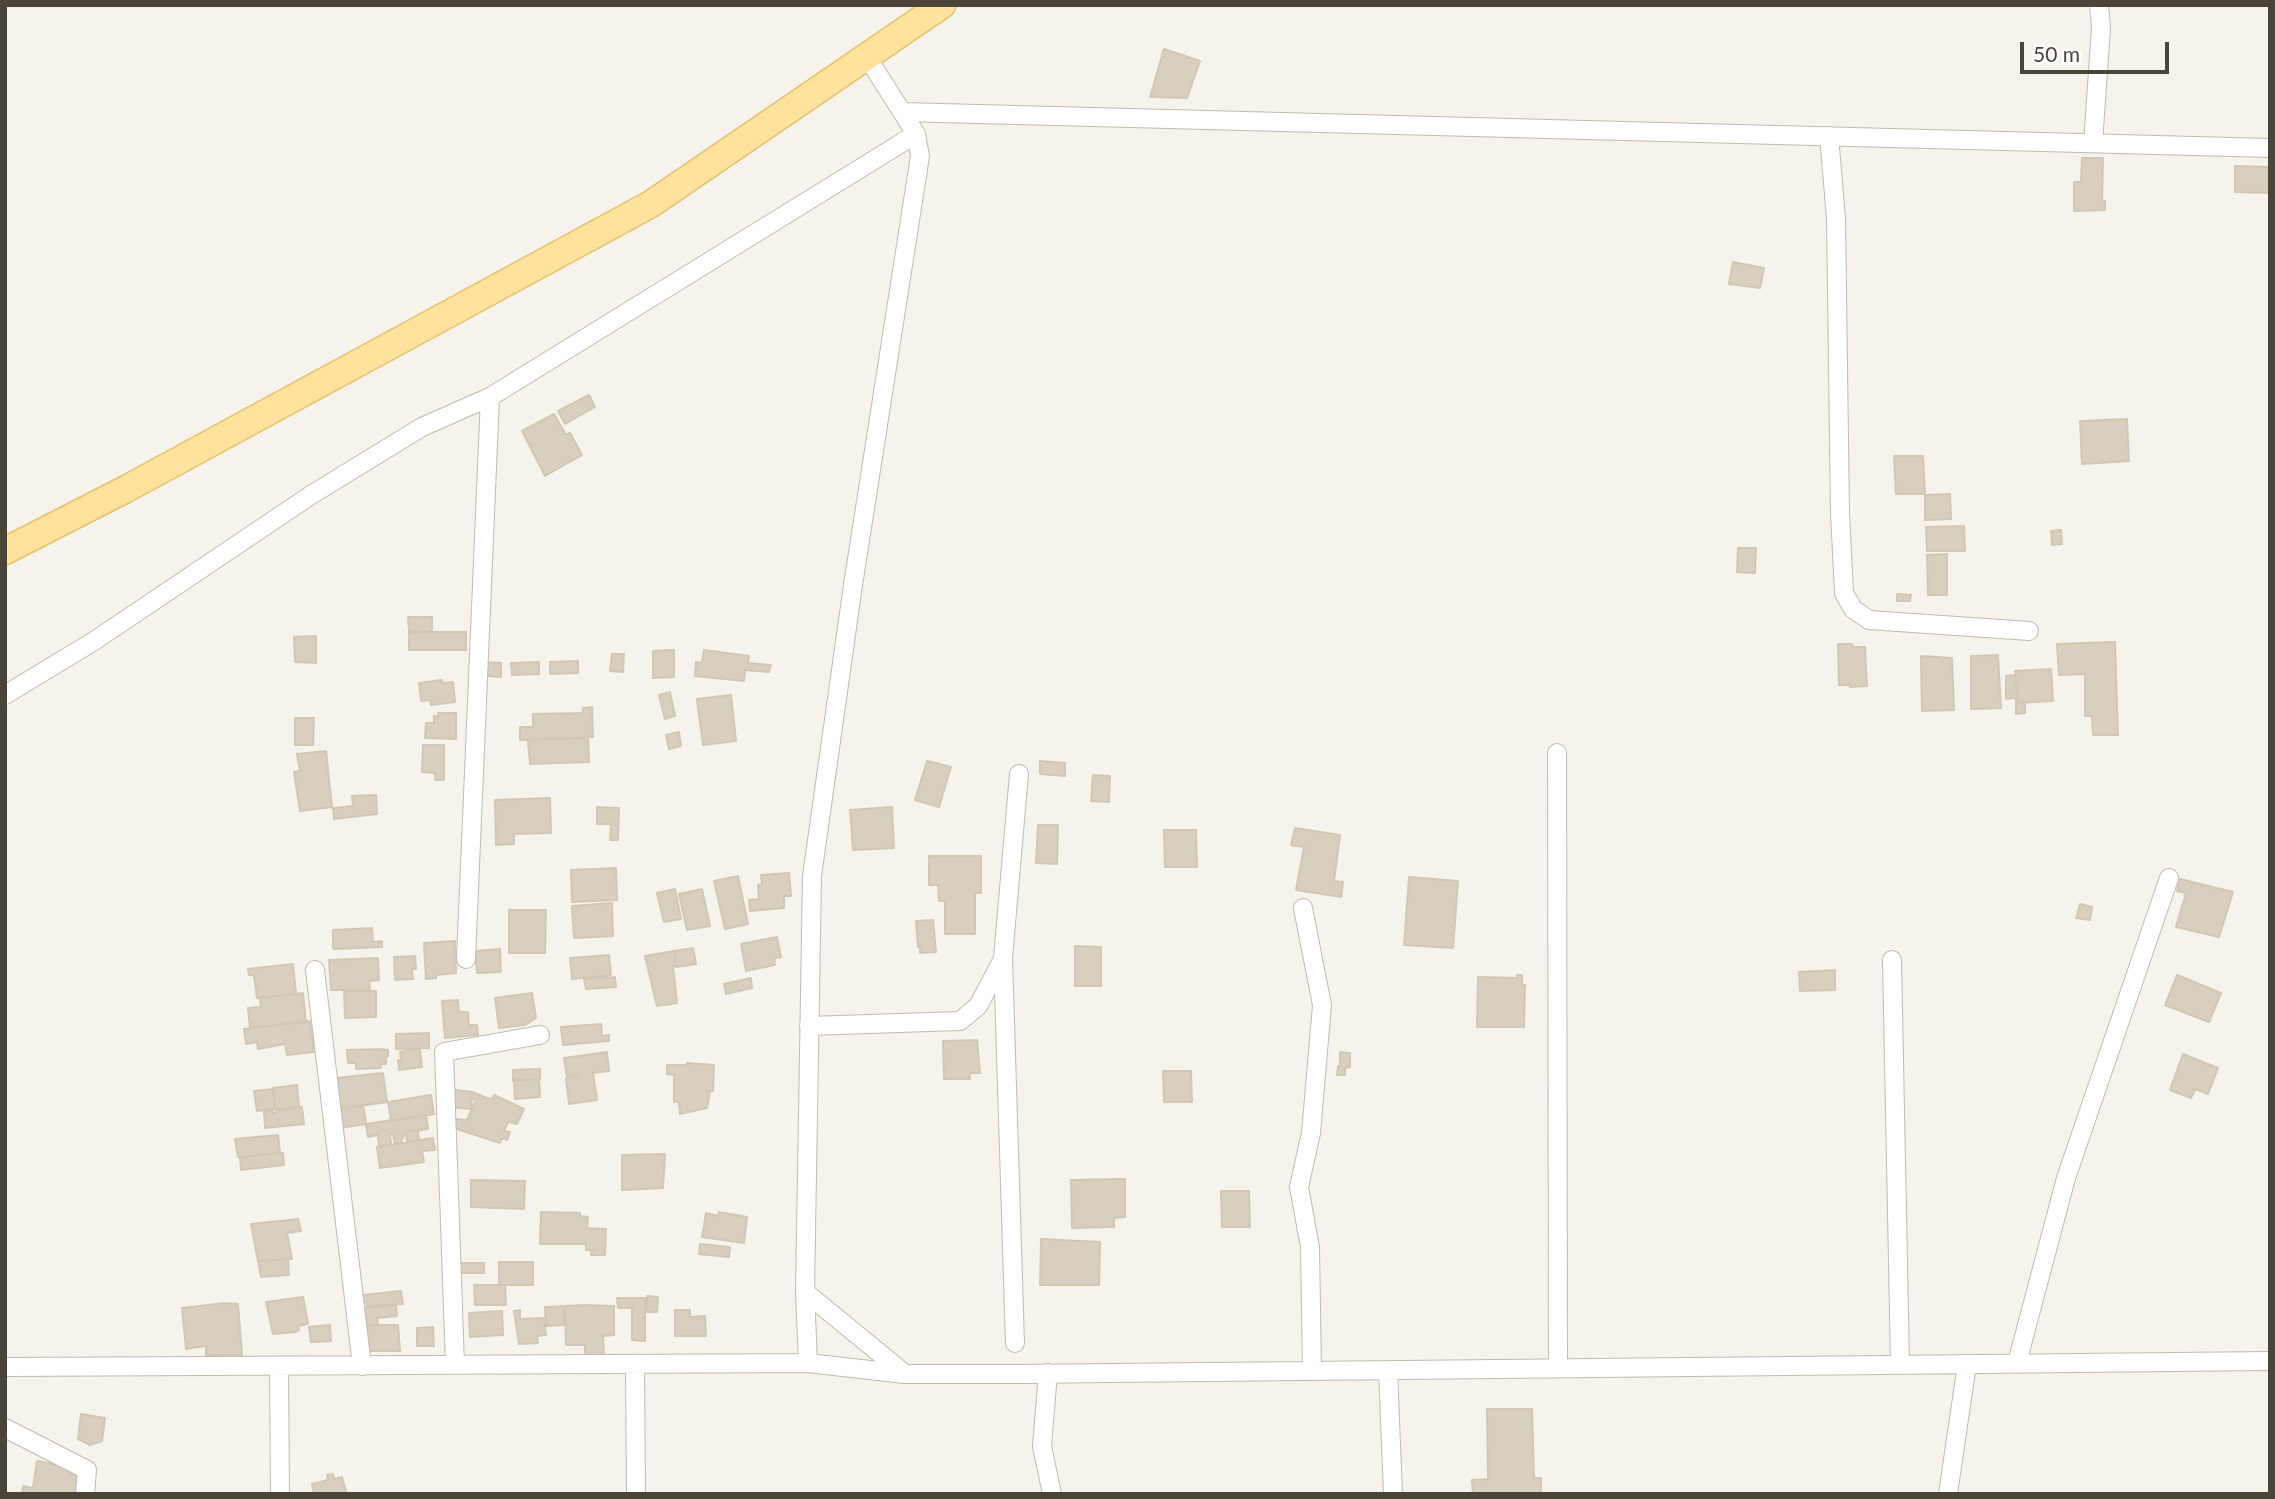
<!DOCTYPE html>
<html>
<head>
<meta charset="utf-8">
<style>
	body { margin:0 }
	#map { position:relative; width:2275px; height:1499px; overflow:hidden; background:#f6f3ec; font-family:Lato,sans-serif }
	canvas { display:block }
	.frame { position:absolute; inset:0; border:7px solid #4b4439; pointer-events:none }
	.scale { position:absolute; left:2020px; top:42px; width:149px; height:32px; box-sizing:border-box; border:4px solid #4b4439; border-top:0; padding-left:9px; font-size:21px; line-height:24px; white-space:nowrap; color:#4b4439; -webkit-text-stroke:5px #fff; paint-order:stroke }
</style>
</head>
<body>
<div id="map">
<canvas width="2275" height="1499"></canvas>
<div class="frame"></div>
<div class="scale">50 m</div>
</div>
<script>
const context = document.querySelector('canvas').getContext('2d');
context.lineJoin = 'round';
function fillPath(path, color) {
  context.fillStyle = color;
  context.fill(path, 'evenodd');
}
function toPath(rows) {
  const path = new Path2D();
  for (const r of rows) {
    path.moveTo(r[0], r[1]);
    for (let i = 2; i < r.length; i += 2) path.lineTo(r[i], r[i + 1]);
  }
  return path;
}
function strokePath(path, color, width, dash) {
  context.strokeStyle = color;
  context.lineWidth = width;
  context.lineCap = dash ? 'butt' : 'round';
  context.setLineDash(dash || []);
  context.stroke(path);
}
const building = toPath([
	[1164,49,1200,61,1187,98,1150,97,1164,49],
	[2082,158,2103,158,2102,200,2105,201,2105,210,2074,211,2074,182,2081,182,2082,158],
	[2235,166,2270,167,2270,193,2235,192,2235,166],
	[1733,262,1764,268,1760,288,1729,284,1733,262],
	[589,395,595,407,565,424,558,411,589,395],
	[554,414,566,435,570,433,582,455,545,476,522,431,554,414],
	[2127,419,2129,461,2082,464,2080,421,2127,419],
	[1894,456,1923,456,1925,494,1896,494,1894,456],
	[1950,494,1951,519,1925,520,1925,495,1950,494],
	[1964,526,1965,551,1927,551,1926,527,1964,526],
	[2061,530,2062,544,2052,545,2051,531,2061,530],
	[1738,548,1756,548,1755,573,1737,572,1738,548],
	[1947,554,1947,595,1928,595,1927,555,1947,554],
	[1897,594,1911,595,1910,601,1897,601,1897,594],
	[408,617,432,617,432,632,409,632,408,617],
	[409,632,466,632,466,650,409,650,409,632],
	[316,636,316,663,295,662,294,637,316,636],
	[2115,642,2118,735,2093,735,2092,716,2085,716,2085,674,2059,675,2057,644,2115,642],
	[1838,644,1852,644,1853,647,1865,647,1867,686,1850,687,1850,685,1839,685,1838,644],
	[674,650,674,677,653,678,653,651,674,650],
	[704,650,749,656,748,663,771,665,769,672,745,670,744,681,695,676,696,662,702,663,704,650],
	[612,654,624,654,623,672,610,671,612,654],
	[1998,655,2001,708,1971,709,1971,656,1998,655],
	[1921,656,1952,658,1954,710,1922,711,1921,656],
	[578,661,578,673,550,674,550,662,578,661],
	[488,662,501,663,501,677,487,676,488,662],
	[539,662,539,674,512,675,511,663,539,662],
	[2051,669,2053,701,2018,703,2015,671,2051,669],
	[2015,675,2018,703,2025,702,2025,713,2016,714,2016,698,2006,699,2006,676,2015,675],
	[442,680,442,683,453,682,455,702,431,705,430,700,421,701,419,683,442,680],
	[670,692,675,716,665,719,659,695,670,692],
	[731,695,736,741,703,745,697,699,731,695],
	[592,707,593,737,520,740,520,727,533,727,533,714,583,713,583,708,592,707],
	[438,713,456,713,456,739,425,738,426,723,434,723,434,716,438,716,438,713],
	[295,718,314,718,313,745,295,745,295,718],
	[679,732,681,746,669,749,666,735,679,732],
	[584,738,588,738,589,762,530,764,528,740,584,738],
	[423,745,444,745,444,780,435,780,435,773,422,772,423,745],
	[326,751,332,807,300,811,294,772,300,771,297,754,326,751],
	[927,761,951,767,939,807,915,800,927,761],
	[1040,761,1065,763,1065,776,1040,774,1040,761],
	[1093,775,1110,776,1109,802,1091,801,1093,775],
	[376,795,377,814,334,819,333,808,353,806,352,796,376,795],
	[550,798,551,833,514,834,514,844,496,845,495,800,550,798],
	[597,807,619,808,618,840,610,840,611,824,597,824,597,807],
	[892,807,894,848,853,850,850,810,892,807],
	[1038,825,1058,825,1057,864,1036,863,1038,825],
	[1295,828,1340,835,1334,881,1343,882,1341,897,1296,890,1304,847,1291,845,1295,828],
	[1164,830,1196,830,1197,867,1165,867,1164,830],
	[929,856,981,856,981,893,975,893,975,934,945,934,945,901,939,901,938,885,929,885,929,856],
	[616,868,617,900,572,902,571,870,616,868],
	[789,873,791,896,784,896,784,908,750,911,749,900,759,899,758,885,762,884,761,875,789,873],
	[738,876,748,924,725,929,714,881,738,876],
	[1409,877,1458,881,1453,948,1404,945,1409,877],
	[2180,879,2233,892,2219,937,2176,927,2186,893,2177,891,2180,879],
	[675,889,681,919,664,922,657,893,675,889],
	[702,889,710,926,687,930,679,894,702,889],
	[612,903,613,936,574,938,572,906,612,903],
	[2080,904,2092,907,2090,920,2076,918,2080,904],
	[509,910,546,910,545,953,509,953,509,910],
	[933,920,936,952,920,953,920,946,918,947,916,921,933,920],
	[372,928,373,942,382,941,382,947,335,949,333,948,333,930,372,928],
	[777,937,781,957,774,958,775,965,746,971,741,944,777,937],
	[455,941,456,973,436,975,436,978,426,979,424,943,455,941],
	[1075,946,1101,947,1101,986,1075,986,1075,946],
	[693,948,696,964,676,967,674,951,693,948],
	[500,949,501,972,477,973,475,951,500,949],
	[674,951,676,966,673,966,677,1003,657,1006,645,956,674,951],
	[609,955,611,975,572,979,570,958,609,955],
	[415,956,416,969,412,969,413,979,395,980,394,957,415,956],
	[378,958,379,980,369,981,370,990,331,990,329,960,378,958],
	[293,964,296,994,257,998,254,975,249,975,248,969,293,964],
	[1835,970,1835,990,1800,991,1799,972,1835,970],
	[1517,975,1522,975,1522,985,1525,985,1524,1027,1477,1027,1478,977,1517,978,1517,975],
	[2177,975,2221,993,2209,1022,2165,1005,2177,975],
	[615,977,616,987,586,989,584,979,615,977],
	[751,978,752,988,726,994,724,984,751,978],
	[344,991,376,991,376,1017,345,1018,344,991],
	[303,993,306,1022,250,1028,248,1008,261,1007,260,998,303,993],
	[532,993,536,1018,525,1025,499,1028,495,998,532,993],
	[458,1000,459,1012,468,1012,469,1025,477,1025,478,1035,445,1038,442,1001,458,1000],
	[310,1021,314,1052,287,1055,285,1044,258,1049,257,1042,246,1044,244,1029,310,1021],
	[601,1024,602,1036,609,1035,609,1041,563,1045,561,1027,601,1024],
	[429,1033,429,1048,396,1049,396,1034,429,1033],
	[977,1040,980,1073,970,1073,970,1079,944,1079,943,1041,977,1040],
	[380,1049,388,1050,388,1056,386,1057,386,1064,380,1064,381,1068,356,1069,356,1063,348,1063,347,1050,380,1049],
	[420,1049,422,1067,399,1070,398,1060,401,1060,400,1052,420,1049],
	[607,1052,609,1071,593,1073,597,1100,569,1104,566,1078,578,1075,567,1077,564,1058,607,1052],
	[1340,1052,1350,1053,1350,1067,1345,1068,1345,1075,1337,1075,1338,1066,1340,1066,1340,1052],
	[2183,1054,2218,1068,2208,1094,2195,1089,2191,1098,2170,1090,2183,1054],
	[687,1063,714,1065,713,1091,710,1091,707,1108,680,1114,679,1102,674,1102,674,1075,667,1074,667,1065,687,1065,687,1063],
	[540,1069,540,1079,513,1081,513,1070,540,1069],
	[1163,1071,1191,1071,1192,1102,1164,1102,1163,1071],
	[383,1073,387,1102,340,1109,336,1078,383,1073],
	[539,1079,540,1097,515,1099,514,1080,539,1079],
	[297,1085,299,1107,275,1109,273,1088,297,1085],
	[273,1089,275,1109,257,1111,254,1091,273,1089],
	[449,1089,472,1092,487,1098,492,1099,494,1095,524,1109,517,1124,508,1122,504,1131,510,1132,507,1140,502,1138,500,1143,454,1128,447,1118,467,1120,476,1100,472,1099,471,1109,447,1107,449,1089],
	[431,1095,434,1114,391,1121,388,1102,431,1095],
	[363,1105,366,1124,340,1128,338,1109,363,1105],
	[302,1107,304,1124,265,1128,264,1111,273,1110,273,1113,276,1113,276,1110,302,1107],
	[426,1115,428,1129,406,1132,400,1143,395,1144,393,1134,390,1134,391,1145,379,1146,378,1135,368,1137,366,1124,426,1115],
	[418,1130,419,1140,407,1142,406,1132,418,1130],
	[278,1135,280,1153,238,1157,235,1139,278,1135],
	[433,1138,435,1150,422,1151,424,1162,380,1168,377,1147,433,1138],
	[283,1153,284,1165,241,1170,240,1157,283,1153],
	[665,1154,663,1188,622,1190,622,1155,665,1154],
	[1125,1179,1125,1217,1114,1218,1114,1227,1072,1228,1071,1180,1125,1179],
	[471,1180,525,1181,524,1209,471,1207,471,1180],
	[1221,1191,1249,1191,1250,1227,1222,1227,1221,1191],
	[541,1212,580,1213,580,1216,588,1217,587,1228,606,1229,605,1255,591,1255,591,1251,597,1250,586,1250,586,1244,540,1244,541,1212],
	[719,1212,747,1217,744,1243,702,1237,706,1213,718,1216,719,1212],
	[298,1219,301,1231,287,1233,292,1259,258,1261,251,1224,298,1219],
	[1041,1239,1100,1242,1099,1285,1040,1285,1041,1239],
	[700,1244,730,1247,729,1257,699,1254,700,1244],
	[288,1259,289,1275,261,1277,258,1261,288,1259],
	[499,1262,533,1262,533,1285,499,1285,499,1262],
	[456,1263,484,1263,484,1273,456,1273,456,1263],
	[474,1285,505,1285,506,1305,475,1305,474,1285],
	[401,1291,403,1304,367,1307,366,1301,363,1302,363,1295,401,1291],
	[647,1296,658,1297,657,1312,647,1312,647,1296],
	[303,1297,308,1324,298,1326,299,1330,296,1332,273,1334,266,1302,303,1297],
	[617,1298,645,1298,645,1341,632,1340,632,1308,618,1308,617,1298],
	[225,1303,238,1304,242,1355,206,1355,206,1346,186,1349,182,1308,225,1303],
	[396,1305,397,1316,377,1318,378,1325,365,1325,364,1308,396,1305],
	[585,1305,614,1306,614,1335,603,1336,604,1356,585,1356,585,1345,566,1345,565,1306,585,1305],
	[564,1306,564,1325,546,1326,545,1307,564,1306],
	[520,1310,520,1319,544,1318,546,1335,537,1336,538,1343,519,1344,514,1311,520,1310],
	[675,1310,690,1310,690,1317,705,1316,706,1336,675,1336,675,1310],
	[502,1311,503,1335,470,1337,469,1313,502,1311],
	[330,1325,331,1341,311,1342,309,1327,330,1325],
	[365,1325,398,1325,400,1351,368,1351,365,1325],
	[433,1327,434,1346,417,1346,417,1328,433,1327],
	[1487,1409,1532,1409,1534,1478,1541,1478,1541,1494,1473,1494,1472,1480,1488,1479,1487,1409],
	[81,1414,105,1418,102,1441,90,1445,78,1439,81,1414],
	[37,1461,72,1467,80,1471,76,1494,22,1494,23,1486,33,1488,37,1461],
	[333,1474,334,1479,342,1477,347,1494,314,1494,312,1484,328,1480,327,1475,333,1474]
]);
fillPath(building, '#d8cfc1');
strokePath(building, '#d3c7b4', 2);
const minor = toPath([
	[902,112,2270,148],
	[1829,136,1836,218,1840,513,1844,593,1853,609,1869,620,2029,631],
	[2093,143,2101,28,2099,5],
	[5,695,94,641,311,495,422,427,490,397],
	[1557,753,1558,1368],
	[1303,908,1322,1005,1311,1133,1299,1187,1310,1247,1312,1370],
	[466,959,490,397,916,134],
	[1892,960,1900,1364],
	[315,970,362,1366],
	[809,1026,960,1021,978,1006,1003,959],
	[805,1292,905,1374],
	[1015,1343,1003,958,1019,774],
	[808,1363,805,1292,812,876,853,585,920,156,916,134,867,57],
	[2017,1363,2066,1178,2169,878],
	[635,1364,636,1494],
	[455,1365,444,1052,540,1035],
	[279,1366,280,1494],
	[5,1367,808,1363,905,1374,1015,1374,2270,1361],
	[1388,1370,1393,1494],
	[1048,1373,1042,1446,1052,1494],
	[5,1428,87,1470,85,1494],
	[1948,1494,1967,1364]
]);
const primary = toPath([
	[5,551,126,489,651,204,942,5]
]);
strokePath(minor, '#c2bbae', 20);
strokePath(primary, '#e6c16a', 29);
strokePath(minor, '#fff', 18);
strokePath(primary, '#ffe39c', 26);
</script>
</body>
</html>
